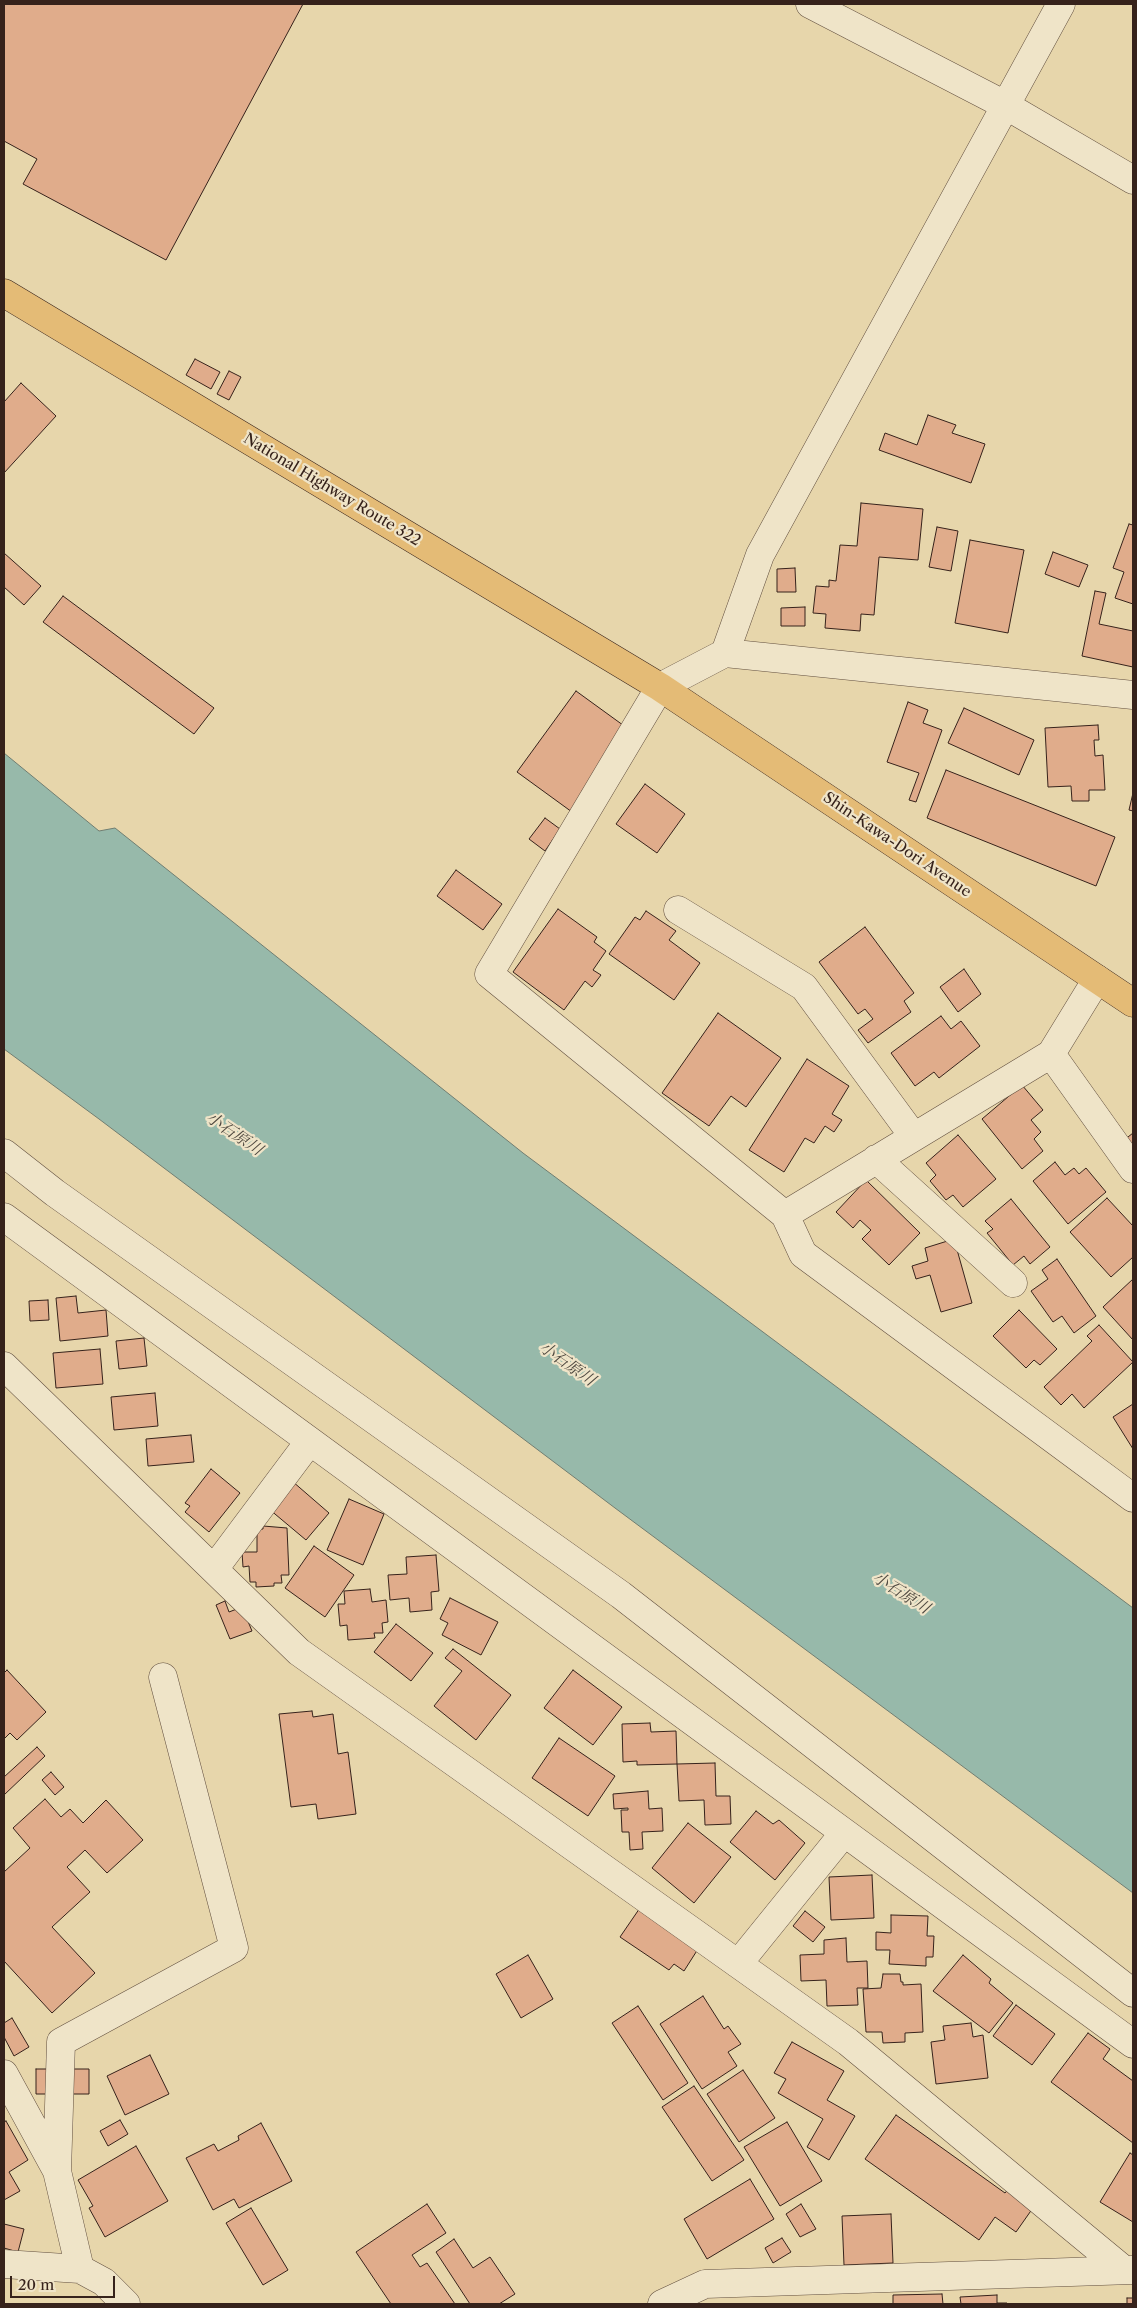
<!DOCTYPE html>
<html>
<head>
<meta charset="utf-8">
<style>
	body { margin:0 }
	#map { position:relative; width:1137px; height:2308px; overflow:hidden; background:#e7d6ab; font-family:"Libre Caslon Text",serif }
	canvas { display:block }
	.frame { position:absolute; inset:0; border:5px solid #36221b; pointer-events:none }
	.scale { position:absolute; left:10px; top:2276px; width:105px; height:22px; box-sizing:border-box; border:2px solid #36221b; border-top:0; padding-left:6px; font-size:15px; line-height:18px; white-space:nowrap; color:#36221b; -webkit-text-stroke:4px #efe4c8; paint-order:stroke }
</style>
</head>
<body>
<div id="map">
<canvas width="1137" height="2308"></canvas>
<div class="frame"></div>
<div class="scale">20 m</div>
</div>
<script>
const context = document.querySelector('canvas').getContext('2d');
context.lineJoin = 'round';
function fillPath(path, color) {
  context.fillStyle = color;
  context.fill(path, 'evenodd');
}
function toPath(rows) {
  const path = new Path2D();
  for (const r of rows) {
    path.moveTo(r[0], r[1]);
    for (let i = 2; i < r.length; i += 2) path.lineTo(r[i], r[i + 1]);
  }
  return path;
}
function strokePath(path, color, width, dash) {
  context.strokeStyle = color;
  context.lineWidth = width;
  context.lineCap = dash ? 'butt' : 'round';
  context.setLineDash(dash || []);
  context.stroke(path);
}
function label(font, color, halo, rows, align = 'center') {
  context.font = font + ' "Libre Caslon Text","Noto Serif JP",serif';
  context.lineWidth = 4.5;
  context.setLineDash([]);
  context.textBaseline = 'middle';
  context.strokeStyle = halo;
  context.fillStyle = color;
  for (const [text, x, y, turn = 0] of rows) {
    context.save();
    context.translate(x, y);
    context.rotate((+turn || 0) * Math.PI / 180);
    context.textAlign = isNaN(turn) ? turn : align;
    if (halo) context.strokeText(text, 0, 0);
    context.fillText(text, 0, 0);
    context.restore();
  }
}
const water = toPath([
	[4,753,99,831,115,828,523,1153,1133,1608,1133,1893,615,1508,99,1119,4,1049,4,753]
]);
fillPath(water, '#97b9aa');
strokePath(water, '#707d71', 1);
const building = toPath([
	[4,4,303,4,166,260,23,184,37,159,4,141,4,4],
	[195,359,220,372,211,389,186,375,195,359],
	[229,371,241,377,229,400,217,394,229,371],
	[21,383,56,416,4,473,4,402,21,383],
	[928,415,956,425,952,433,985,444,971,483,879,450,885,433,917,445,928,415],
	[861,503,923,509,918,560,879,557,874,615,861,614,860,631,825,628,826,614,813,613,816,586,829,587,829,580,836,581,840,545,857,546,861,503],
	[1129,524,1133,525,1133,604,1115,598,1124,572,1113,568,1129,524],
	[937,527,958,531,951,571,929,567,937,527],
	[970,540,1024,550,1008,633,955,623,970,540],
	[1053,552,1088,565,1079,587,1045,574,1053,552],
	[4,553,41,586,24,605,4,587,4,553],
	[795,568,796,592,777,592,777,569,795,568],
	[1095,591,1106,593,1099,624,1133,631,1133,667,1082,656,1095,591],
	[63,596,214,708,194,734,43,622,63,596],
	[805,607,805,626,781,626,781,608,805,607],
	[576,691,627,728,582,791,585,793,572,812,517,772,576,691],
	[908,702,928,710,923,723,942,730,916,802,909,800,919,773,887,762,908,702],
	[964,708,1034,740,1019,775,948,743,964,708],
	[1098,725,1099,740,1094,740,1095,756,1103,755,1105,790,1089,790,1089,801,1072,801,1071,786,1048,787,1045,728,1098,725],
	[946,770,1115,837,1096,886,927,818,946,770],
	[645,784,685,814,657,853,616,824,645,784],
	[1133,793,1133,811,1129,810,1133,793],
	[545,818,560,829,545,851,529,839,545,818],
	[456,870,502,904,483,930,437,896,456,870],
	[558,909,597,937,594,942,606,951,593,970,601,975,592,987,585,981,564,1010,513,972,558,909],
	[646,911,676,931,669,940,700,963,674,1000,609,954,635,917,640,920,646,911],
	[865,927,914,993,904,1001,911,1012,868,1043,858,1030,873,1019,865,1009,858,1014,819,962,865,927],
	[964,969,981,994,958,1012,940,987,964,969],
	[718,1013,781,1058,746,1107,731,1096,709,1126,662,1093,718,1013],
	[941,1016,951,1029,961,1021,980,1046,939,1078,934,1072,915,1086,891,1053,941,1016],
	[807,1059,849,1086,832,1114,842,1120,834,1132,825,1126,814,1143,805,1138,784,1172,749,1150,807,1059],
	[1022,1085,1043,1110,1031,1120,1041,1132,1034,1139,1043,1151,1022,1169,982,1119,1022,1085],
	[1133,1133,1133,1153,1123,1141,1133,1133],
	[958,1135,996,1179,963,1207,953,1195,946,1200,930,1181,936,1175,926,1163,958,1135],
	[1055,1162,1065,1175,1074,1168,1079,1174,1086,1168,1106,1192,1068,1224,1033,1181,1055,1162],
	[866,1180,920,1233,889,1265,862,1239,871,1230,860,1220,853,1228,836,1212,866,1180],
	[1107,1198,1133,1226,1133,1257,1111,1277,1070,1232,1107,1198],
	[1011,1199,1050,1247,1030,1264,1024,1256,1013,1265,987,1233,993,1229,985,1221,1011,1199],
	[954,1239,972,1303,941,1312,930,1275,916,1279,912,1266,928,1261,925,1248,954,1239],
	[1057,1259,1096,1316,1074,1333,1062,1316,1053,1322,1031,1291,1048,1279,1042,1270,1057,1259],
	[1133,1279,1133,1340,1103,1307,1133,1279],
	[76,1296,78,1313,106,1310,108,1336,60,1341,56,1298,76,1296],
	[48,1300,49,1320,30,1321,29,1301,48,1300],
	[1019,1310,1057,1349,1040,1365,1034,1360,1026,1368,993,1336,1019,1310],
	[1099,1325,1133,1362,1084,1408,1072,1394,1061,1405,1044,1387,1092,1341,1087,1336,1099,1325],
	[144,1338,147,1366,119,1369,116,1341,144,1338],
	[100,1349,103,1384,56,1388,53,1353,100,1349],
	[155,1393,158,1426,114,1430,111,1397,155,1393],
	[1133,1404,1133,1449,1113,1417,1133,1404],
	[191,1435,194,1462,148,1466,146,1439,191,1435],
	[211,1469,240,1493,209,1532,185,1512,190,1506,185,1503,211,1469],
	[292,1481,329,1513,306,1540,269,1509,292,1481],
	[349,1499,384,1514,363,1565,327,1550,349,1499],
	[263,1526,287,1528,289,1575,281,1575,282,1583,274,1583,274,1586,256,1587,256,1582,250,1582,249,1566,243,1567,242,1552,257,1552,257,1529,263,1529,263,1526],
	[314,1546,354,1575,325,1617,285,1588,314,1546],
	[436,1555,439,1591,431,1592,432,1610,410,1612,409,1598,390,1600,388,1575,407,1574,406,1557,436,1555],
	[370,1589,372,1602,386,1600,388,1622,382,1623,383,1633,374,1633,375,1638,348,1640,347,1625,340,1626,338,1604,345,1604,344,1591,370,1589],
	[450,1598,498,1622,481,1655,442,1635,448,1623,440,1619,450,1598],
	[225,1601,229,1612,242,1607,252,1631,230,1639,216,1605,225,1601],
	[396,1624,433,1653,411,1681,374,1652,396,1624],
	[453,1649,511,1695,476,1740,434,1706,462,1671,445,1658,453,1649],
	[7,1670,46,1712,17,1740,10,1733,4,1739,4,1673,7,1670],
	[573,1670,622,1707,593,1745,544,1708,573,1670],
	[312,1711,313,1717,333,1714,338,1754,348,1752,356,1814,318,1819,316,1804,291,1807,279,1714,312,1711],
	[650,1723,651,1732,676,1731,677,1764,637,1765,637,1761,623,1762,622,1724,650,1723],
	[559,1738,615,1776,588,1816,532,1778,559,1738],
	[37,1747,45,1756,4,1795,4,1777,37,1747],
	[715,1763,716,1796,730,1796,731,1824,705,1825,704,1800,679,1801,677,1764,715,1763],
	[51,1772,64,1787,55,1795,42,1780,51,1772],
	[648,1791,649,1809,662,1808,663,1831,642,1832,643,1849,630,1850,629,1832,622,1832,621,1810,628,1810,628,1808,614,1809,613,1794,648,1791],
	[45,1799,61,1817,70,1809,83,1823,106,1800,143,1840,107,1873,85,1850,67,1867,90,1892,52,1927,95,1973,52,2013,4,1961,4,1872,30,1848,13,1828,45,1799],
	[756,1811,773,1824,779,1820,805,1843,775,1880,730,1842,756,1811],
	[688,1823,731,1857,694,1903,652,1868,688,1823],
	[872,1875,874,1918,831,1920,829,1877,872,1875],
	[644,1902,698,1949,684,1971,674,1964,669,1970,620,1937,644,1902],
	[805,1911,825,1927,813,1942,793,1926,805,1911],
	[891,1915,928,1916,927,1936,934,1936,933,1957,926,1957,926,1966,889,1964,890,1950,876,1950,876,1932,891,1933,891,1915],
	[846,1938,847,1962,867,1961,868,1988,857,1988,858,2005,827,2006,826,1980,801,1981,800,1955,824,1954,824,1940,846,1938],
	[528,1955,553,1999,521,2018,496,1974,528,1955],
	[963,1955,991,1979,989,1983,1013,2003,989,2033,933,1991,963,1955],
	[883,1974,900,1974,901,1982,903,1982,903,1985,921,1984,923,2032,905,2033,905,2042,883,2043,882,2032,866,2032,863,1989,881,1988,883,1974],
	[703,1996,724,2029,728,2026,741,2044,728,2052,737,2066,702,2089,660,2024,703,1996],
	[1016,2005,1055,2034,1032,2065,993,2036,1016,2005],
	[638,2006,688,2083,663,2100,612,2023,638,2006],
	[12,2018,29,2047,14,2056,4,2037,4,2023,12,2018],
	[971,2023,973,2037,983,2035,988,2078,936,2084,931,2042,945,2040,943,2026,971,2023],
	[1088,2033,1110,2049,1103,2059,1133,2081,1133,2143,1051,2082,1088,2033],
	[792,2042,844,2071,827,2100,855,2116,829,2160,807,2147,823,2119,778,2093,786,2079,774,2073,792,2042],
	[150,2055,169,2094,125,2115,107,2076,150,2055],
	[36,2069,89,2069,89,2094,36,2094,36,2069],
	[743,2070,775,2118,739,2142,707,2094,743,2070],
	[694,2086,744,2160,712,2181,662,2107,694,2086],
	[896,2115,1005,2193,1010,2187,1035,2205,1016,2232,995,2217,979,2240,865,2159,896,2115],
	[120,2120,128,2134,108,2146,100,2131,120,2120],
	[6,2121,28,2160,9,2172,20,2191,4,2200,4,2122,6,2121],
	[787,2122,822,2181,780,2206,744,2147,787,2122],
	[261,2123,292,2181,239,2208,234,2199,213,2210,186,2158,214,2144,218,2151,239,2140,238,2136,261,2123],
	[136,2146,168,2201,105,2237,89,2208,93,2206,78,2180,136,2146],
	[1130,2153,1133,2155,1133,2222,1100,2202,1130,2153],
	[750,2179,774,2219,707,2259,684,2219,750,2179],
	[427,2204,446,2233,412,2255,420,2267,427,2263,455,2304,391,2304,356,2252,427,2204],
	[801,2204,816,2229,800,2237,786,2214,801,2204],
	[251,2208,288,2270,263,2285,226,2223,251,2208],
	[891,2214,893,2263,844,2265,842,2216,891,2214],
	[4,2224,24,2229,18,2252,4,2248,4,2224],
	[782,2238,791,2252,773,2263,765,2248,782,2238],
	[454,2239,473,2268,490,2257,515,2294,499,2304,470,2304,436,2252,454,2239],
	[942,2294,943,2304,893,2304,893,2295,942,2294],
	[997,2295,997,2303,1007,2303,1007,2304,961,2304,960,2297,997,2295],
	[1127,2298,1133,2298,1133,2304,1127,2304,1127,2298]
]);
fillPath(building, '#e0ac8b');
strokePath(building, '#36221b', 1);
const minor = toPath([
	[810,4,1005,105,1133,180],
	[725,653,760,555,1061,4],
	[1133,695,725,653,660,687,489,974,785,1215,803,1254,1133,1498],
	[678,910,804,987,914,1137],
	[1051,1054,1133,1169],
	[4,1153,55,1193,621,1595,1133,1993],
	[876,1159,1013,1283],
	[785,1215,1051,1054,1097,979],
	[4,1217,1133,2044],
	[4,1366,299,1652,848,2042,1124,2270],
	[214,1569,309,1442],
	[738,1964,844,1833],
	[4,2074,57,2171,80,2269],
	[57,2171,61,2042,234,1948,163,1677],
	[4,2264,80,2269,104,2282,126,2304],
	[662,2304,705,2284,1132,2270]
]);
const highway = toPath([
	[4,293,660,687,1133,1003]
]);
strokePath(minor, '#624f3f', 29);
strokePath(highway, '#36221b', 29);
strokePath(minor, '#efe4c8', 28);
strokePath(highway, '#e4bb76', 28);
label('15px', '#36221b', '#efe4c8', [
	["National Highway Route 322",332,490,31],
	["Shin-Kawa-Dori Avenue",897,845,34]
]);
label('italic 16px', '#4e483f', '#efe4c8', [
	["小石原川",234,1134,34],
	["小石原川",567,1364,35],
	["小石原川",901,1593,32]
]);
</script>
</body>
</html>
